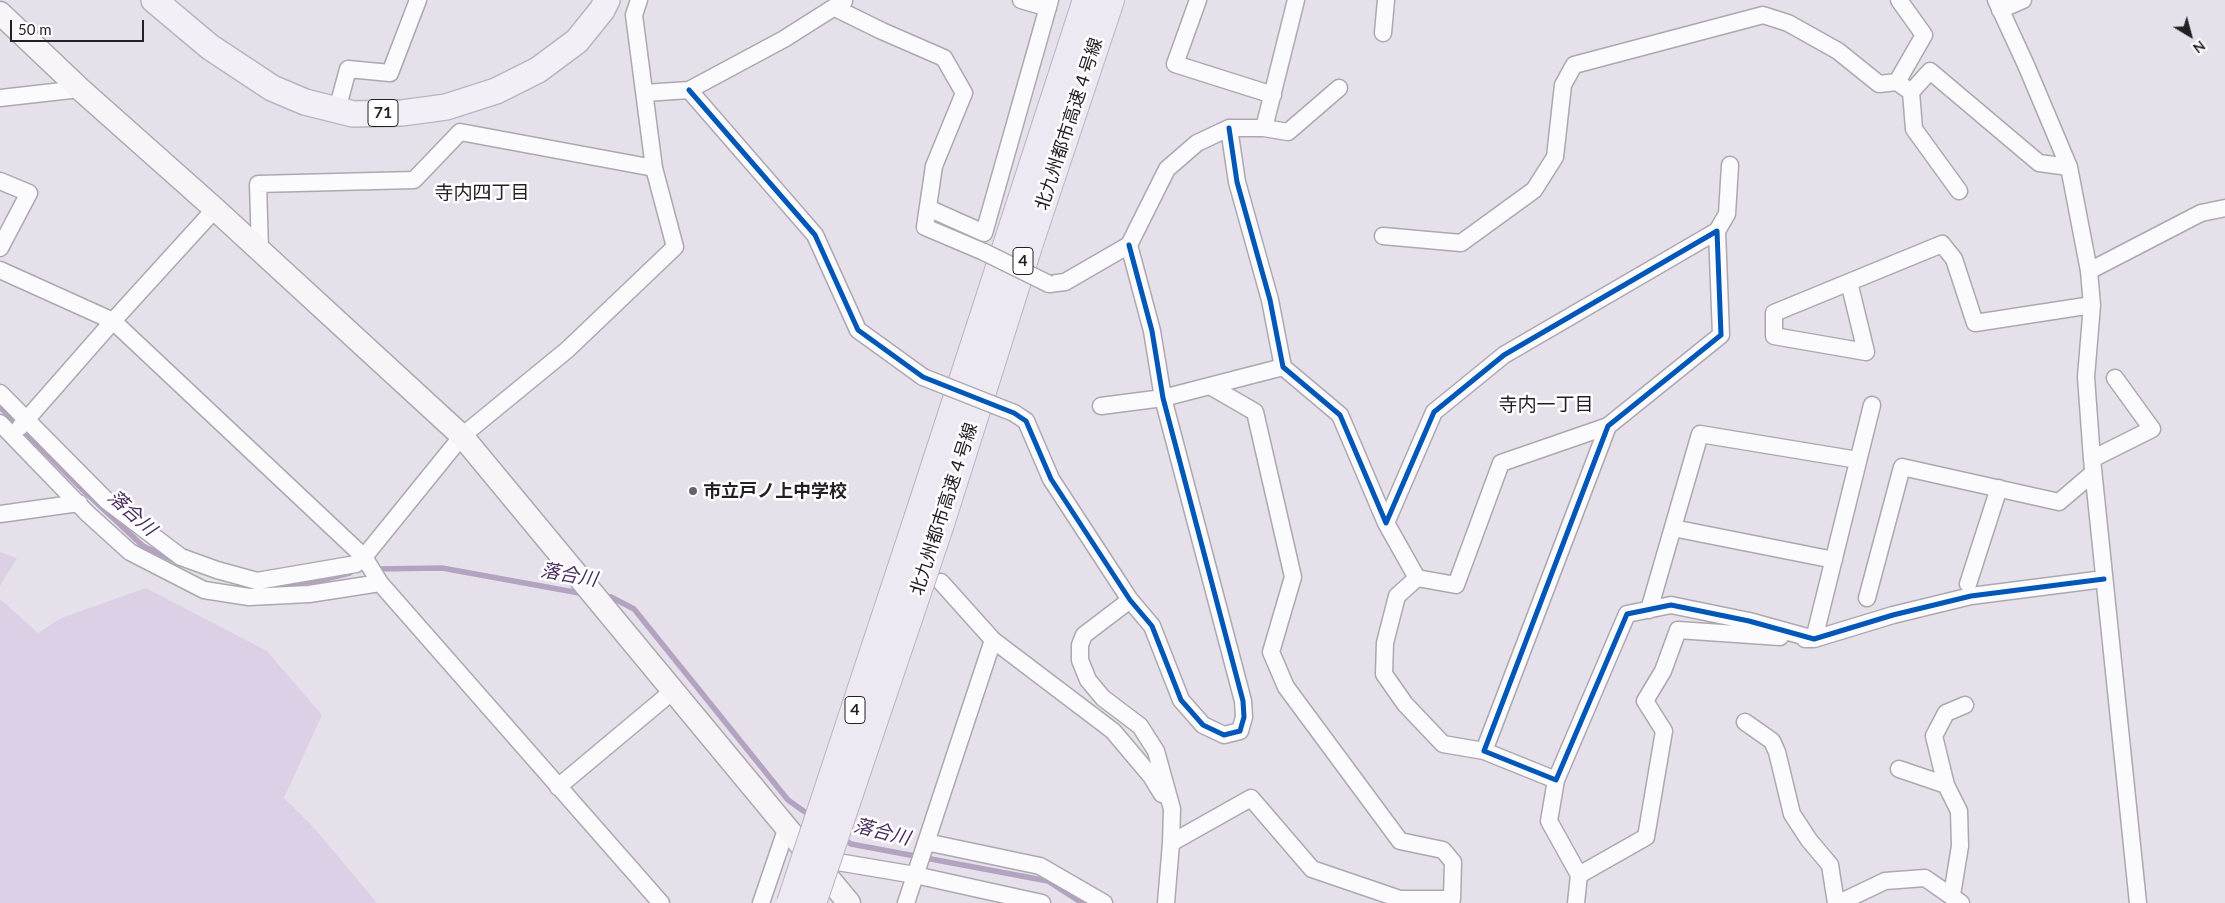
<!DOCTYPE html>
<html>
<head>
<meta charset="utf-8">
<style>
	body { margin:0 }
	#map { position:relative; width:2225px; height:903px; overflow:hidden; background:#e5e0ea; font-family:Lato,sans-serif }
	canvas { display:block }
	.north { position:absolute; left:2165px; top:10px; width:50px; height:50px; -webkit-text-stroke:4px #fff; paint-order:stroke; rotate:143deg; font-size:14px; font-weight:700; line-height:20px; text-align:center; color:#231f25 }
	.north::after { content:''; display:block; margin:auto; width:18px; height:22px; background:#231f25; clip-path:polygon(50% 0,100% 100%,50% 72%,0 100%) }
	.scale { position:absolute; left:10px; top:20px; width:134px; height:22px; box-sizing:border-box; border:2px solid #231f25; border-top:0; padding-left:6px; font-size:15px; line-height:18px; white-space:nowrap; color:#231f25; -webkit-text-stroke:4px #fff; paint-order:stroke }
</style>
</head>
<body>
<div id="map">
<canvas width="2225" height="903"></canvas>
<div class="north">N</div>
<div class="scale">50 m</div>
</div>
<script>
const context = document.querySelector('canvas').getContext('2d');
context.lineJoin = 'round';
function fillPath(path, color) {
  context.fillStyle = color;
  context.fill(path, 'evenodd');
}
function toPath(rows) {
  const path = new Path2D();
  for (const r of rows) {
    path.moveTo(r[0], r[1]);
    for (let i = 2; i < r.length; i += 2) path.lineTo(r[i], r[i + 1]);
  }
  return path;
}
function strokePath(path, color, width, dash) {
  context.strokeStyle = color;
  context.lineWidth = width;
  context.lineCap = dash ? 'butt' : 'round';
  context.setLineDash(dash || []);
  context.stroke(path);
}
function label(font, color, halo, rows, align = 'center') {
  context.font = font + ' Lato,"Noto Sans JP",sans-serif';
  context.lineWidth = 5;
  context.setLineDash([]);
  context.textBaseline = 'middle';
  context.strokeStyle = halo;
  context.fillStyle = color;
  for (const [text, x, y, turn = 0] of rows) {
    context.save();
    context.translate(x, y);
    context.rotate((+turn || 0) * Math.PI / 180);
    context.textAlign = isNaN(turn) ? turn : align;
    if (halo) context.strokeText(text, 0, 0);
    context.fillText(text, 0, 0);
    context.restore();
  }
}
fillPath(toPath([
	[0,552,17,558,0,586],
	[146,588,267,651,322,715,284,798,315,829,377,903,0,903,0,599,38,633,61,618]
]), '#dcd0e7');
strokePath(toPath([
	[0,407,84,491,143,546,173,560],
	[374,569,442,568,585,594],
	[283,584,317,581,350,573],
	[604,596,611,597,634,609,788,800,812,817],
	[842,838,851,844,1048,881,1082,903]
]), '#b3a2c0', 5.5);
const street = toPath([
	[1021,0,1048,8],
	[1198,0,1175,64,1273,95],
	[1899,0,1924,35,1897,82,1911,92,1930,71,2039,163,2069,167],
	[1996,0,2026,65,2069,167,2089,271,2092,305,2086,377,2092,459,2138,903],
	[835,8,882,31,944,58,964,93,934,166,925,227,984,252],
	[2000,10,2023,0],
	[1383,33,1386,0],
	[689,90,815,235,858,330,923,377],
	[1911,92,1914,129,1959,191],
	[645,93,689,90,784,39,844,1],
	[0,98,80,89],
	[337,110,348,69,390,73,418,0],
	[1229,128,1237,182,1270,300,1283,367,1340,415,1386,523,1434,412,1504,355,1717,231,1721,335,1608,426,1484,751,1556,780,1627,614,1671,605,1749,621,1814,639,1893,615,1971,596,2104,579],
	[1264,128,1288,132,1339,88],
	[0,181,29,193,0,248],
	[928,208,984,233,1050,0],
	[1717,231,1727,214,1730,165],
	[1383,236,1461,243,1534,190,1555,157,1563,85,1574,65,1763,15,1788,23,1838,51,1879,84,1897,82],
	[260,250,258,184,414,180,460,132,654,168],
	[0,270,113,321,364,557,380,583,661,903],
	[2089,271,2201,213,2225,208],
	[1849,282,1866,352,1774,336,1774,313,1942,244,1954,259,1975,323,2092,305],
	[1049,284,1065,282,1129,245,1167,169,1197,143,1229,128,1264,128,1296,0],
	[0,393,107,501,181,557,217,570,257,581,356,564,364,557,462,436,567,350,675,247,654,168,634,15,639,0],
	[1101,406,1163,398,1283,367],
	[1014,413,1026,421,1051,479,1130,600,1152,626,1181,700,1203,725,1224,735,1240,731,1244,717,1243,701,1163,398,1152,331,1129,245],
	[0,423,87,513,130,552,204,590,249,597,309,594,380,583],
	[20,427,113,321,215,209],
	[2092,459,2152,429,2115,378],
	[0,514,79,503],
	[1386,523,1417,578,1456,585,1501,463,1608,426],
	[1673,528,1834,560],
	[1417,578,1397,596,1385,643,1384,674,1405,704,1443,744,1484,751],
	[941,582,993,640,1113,731,1151,776,1162,794],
	[1968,584,1999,488],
	[1867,598,1902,467,2059,502,2093,473],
	[1130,600,1084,635,1080,645,1080,660,1088,680,1103,698,1140,726,1156,751,1172,809,1171,843,1166,903],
	[1649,610,1700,434,1858,460],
	[1805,639,1814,639,1872,405],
	[1745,722,1772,741,1777,752,1792,814,1809,840,1830,865,1836,903],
	[1899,769,1946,785,1959,811,1960,846,1952,895],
	[1556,780,1549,821,1579,875,1646,837,1664,731,1645,701,1663,671,1678,630,1780,637],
	[1946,785,1934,736,1946,713,1965,705],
	[558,787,674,690],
	[926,842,1040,866,1104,903],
	[1171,843,1251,798,1312,869,1400,899,1452,899,1453,862,1443,850,1400,841,1286,687,1271,652,1293,577,1255,412,1210,386],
	[820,859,915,875,1042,903],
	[761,903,787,827],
	[906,903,993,640],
	[1576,903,1579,875],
	[1839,903,1885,881,1925,878,1961,903]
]);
const secondary = toPath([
	[0,13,80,89,215,209,462,436,849,903]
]);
const primary = toPath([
	[154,0,210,47,272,88,305,102,353,114,402,113,446,107,496,91,538,70,577,41,602,10,607,0]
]);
const highway = toPath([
	[919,516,1087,0],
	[940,524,1028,246,1110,0]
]);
strokePath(street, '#aca8b0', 19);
strokePath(secondary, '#aca8b0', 25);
strokePath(primary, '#bbb3c1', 28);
strokePath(highway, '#bbb3c1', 30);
strokePath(street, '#fbfafc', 16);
strokePath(secondary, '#f7f5f8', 22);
strokePath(primary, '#f3eff6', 25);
strokePath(highway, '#eee8f2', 28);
const streetBridge = toPath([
	[984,252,1049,284],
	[923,377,1014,413]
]);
const highwayBridge = toPath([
	[791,903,919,516],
	[812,903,940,524]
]);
strokePath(streetBridge, '#aca8b0', 19, []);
strokePath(highwayBridge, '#bbb3c1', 30, []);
strokePath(streetBridge, '#fbfafc', 16);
strokePath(highwayBridge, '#eee8f2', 28);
strokePath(toPath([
	[689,90,815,235,858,330,923,377,1014,413,1026,421,1051,479,1130,600,1152,626,1181,700,1203,725,1224,735,1240,731,1244,717,1243,701,1163,398,1152,331,1129,245],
	[1229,128,1237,182,1270,300,1283,367,1340,415,1386,523,1434,412,1504,355,1717,231,1721,335,1608,426,1484,751,1556,780,1627,614,1671,605,1749,621,1814,639,1893,615,1971,596,2104,579]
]), '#0057b8', 5);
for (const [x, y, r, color] of [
	[693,491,5,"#67636a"]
]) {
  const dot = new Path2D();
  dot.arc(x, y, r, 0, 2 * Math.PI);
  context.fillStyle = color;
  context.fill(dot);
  strokePath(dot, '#fff', 2);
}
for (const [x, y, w] of [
	[383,113,30],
	[1023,261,20],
	[855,710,20]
]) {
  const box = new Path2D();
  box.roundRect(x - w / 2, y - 13.5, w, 27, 4);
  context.fillStyle = '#fff';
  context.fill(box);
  strokePath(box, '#231f25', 1);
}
label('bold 16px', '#231f25', null, [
	["71",383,113],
	["4",1023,261],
	["4",855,710]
]);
label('18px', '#231f25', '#fff', [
	["北九州都市高速４号線",1069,124,-72],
	["北九州都市高速４号線",944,509,-72]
]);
label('bold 18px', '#231f25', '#fff', [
	["市立戸ノ上中学校",703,491]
], 'left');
label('19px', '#231f25', '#fff', [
	["寺内四丁目",482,193],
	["寺内一丁目",1546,405]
]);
label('italic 19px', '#4b2d60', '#fff', [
	["落合川",132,513,42],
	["落合川",569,575,10],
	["落合川",882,832,14]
]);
</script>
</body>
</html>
